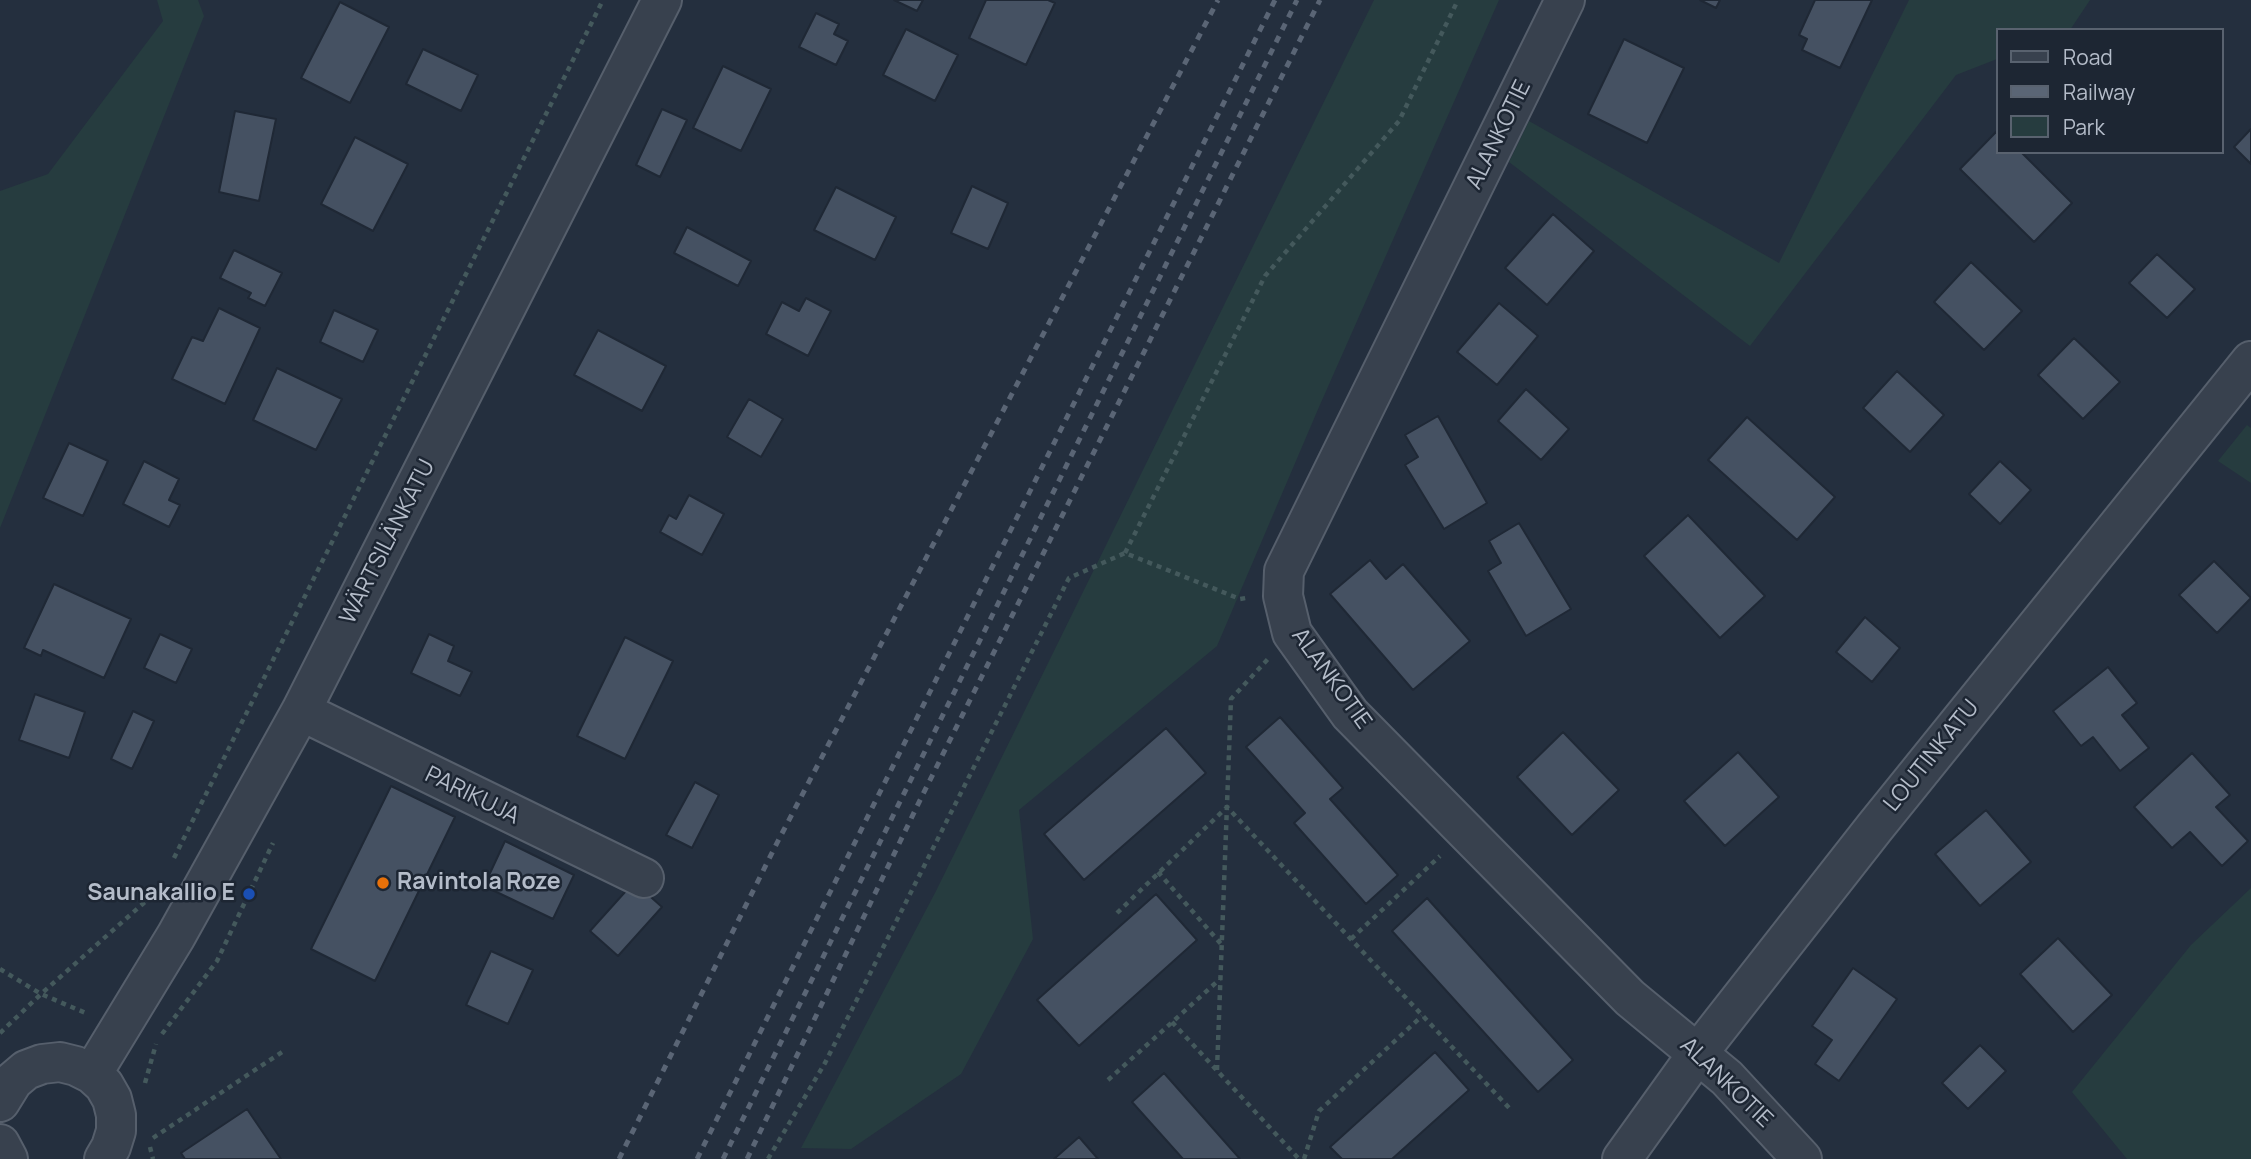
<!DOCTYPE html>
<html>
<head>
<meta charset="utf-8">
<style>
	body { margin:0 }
	#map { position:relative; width:2251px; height:1159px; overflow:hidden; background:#242f3e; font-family:Manrope,sans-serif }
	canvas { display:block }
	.legend { position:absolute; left:1996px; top:28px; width:228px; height:126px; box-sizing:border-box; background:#1d2633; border:2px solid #59626f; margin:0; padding:9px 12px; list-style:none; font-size:21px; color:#b4bcc9 }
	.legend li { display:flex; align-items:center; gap:14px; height:35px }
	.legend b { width:35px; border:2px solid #59626f }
</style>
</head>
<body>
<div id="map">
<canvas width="2251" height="1159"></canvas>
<ul class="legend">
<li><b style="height:9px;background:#38414e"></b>Road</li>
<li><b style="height:9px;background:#5a6575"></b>Railway</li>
<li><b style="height:19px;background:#263c3f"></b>Park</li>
</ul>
</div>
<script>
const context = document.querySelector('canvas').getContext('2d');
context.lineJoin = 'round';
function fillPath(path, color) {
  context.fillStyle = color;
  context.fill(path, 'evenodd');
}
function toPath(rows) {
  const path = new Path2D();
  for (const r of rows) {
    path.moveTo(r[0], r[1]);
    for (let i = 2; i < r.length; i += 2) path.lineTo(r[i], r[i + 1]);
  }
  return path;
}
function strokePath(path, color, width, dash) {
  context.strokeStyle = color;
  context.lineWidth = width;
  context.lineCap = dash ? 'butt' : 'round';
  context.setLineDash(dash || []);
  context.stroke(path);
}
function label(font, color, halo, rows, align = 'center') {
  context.font = font + ' Manrope,sans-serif';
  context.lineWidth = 5;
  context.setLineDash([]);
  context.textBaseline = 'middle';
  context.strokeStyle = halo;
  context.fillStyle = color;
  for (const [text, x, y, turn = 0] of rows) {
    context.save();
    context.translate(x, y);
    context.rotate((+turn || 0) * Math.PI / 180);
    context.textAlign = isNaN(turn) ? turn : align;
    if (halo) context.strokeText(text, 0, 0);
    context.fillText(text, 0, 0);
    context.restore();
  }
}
fillPath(toPath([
	[157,0,198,0,204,16,0,528,0,191,48,174,163,21],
	[1374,0,1499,0,1319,407,1217,646,1019,810,1033,939,961,1074,851,1149,801,1148,936,891],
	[1909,0,2090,0,2070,30,1997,30,1997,59,1956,75,1750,346,1509,162,1529,121,1779,263],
	[2247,425,2251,428,2251,483,2218,461],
	[2251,888,2251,1159,2127,1159,2072,1092,2191,945]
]), '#263c3f');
const building = toPath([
	[894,0,923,0,917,11,894,0],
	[986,0,1048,0,1055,3,1026,65,969,38,986,0],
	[1700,0,1720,0,1716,8,1700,0],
	[1815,0,1872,0,1840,68,1802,50,1807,39,1799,35,1815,0],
	[340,2,389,27,350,103,301,78,340,2],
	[816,13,839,24,834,34,848,41,836,65,799,47,816,13],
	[906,29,958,55,935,101,883,75,906,29],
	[1624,39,1684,68,1647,143,1588,114,1624,39],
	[423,49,478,75,461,111,406,84,423,49],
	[723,66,771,89,741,151,693,128,723,66],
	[662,109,687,120,660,177,636,165,662,109],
	[235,111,276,119,259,201,219,192,235,111],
	[2251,129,2251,164,2234,147,2251,129],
	[1997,131,1997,152,2021,152,2072,203,2034,242,1960,169,1997,131],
	[355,137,408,164,373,231,321,204,355,137],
	[972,186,1008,203,988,249,951,233,972,186],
	[836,187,896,217,875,260,814,230,836,187],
	[1553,214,1594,251,1547,305,1505,268,1553,214],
	[687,227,751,261,738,286,674,253,687,227],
	[234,250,282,273,265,306,248,298,251,293,220,278,234,250],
	[2157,254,2195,289,2167,318,2129,283,2157,254],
	[1971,262,2022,311,1984,350,1934,302,1971,262],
	[806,298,831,311,808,356,766,334,782,302,799,311,806,298],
	[1499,303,1538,336,1497,385,1457,352,1499,303],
	[219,308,260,328,225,404,172,379,192,337,203,341,219,308],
	[334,310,378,330,363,362,320,342,334,310],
	[598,330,666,366,642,411,574,375,598,330],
	[2074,338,2120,382,2083,419,2038,375,2074,338],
	[277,368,342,399,316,450,253,420,277,368],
	[1897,371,1944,415,1910,452,1863,408,1897,371],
	[1526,389,1569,429,1541,460,1498,421,1526,389],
	[749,399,783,419,761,457,727,437,749,399],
	[1438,416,1487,503,1444,529,1405,465,1418,457,1405,435,1438,416],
	[1747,417,1835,497,1797,540,1708,460,1747,417],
	[69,443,108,461,83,516,43,498,69,443],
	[144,461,179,479,169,500,180,505,169,527,123,504,144,461],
	[2000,461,2031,490,2000,524,1969,494,2000,461],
	[689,495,724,514,702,555,660,532,669,515,676,519,689,495],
	[1688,515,1765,596,1720,638,1644,556,1688,515],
	[1519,523,1571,609,1526,636,1488,571,1501,563,1489,541,1519,523],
	[1370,560,1386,579,1403,564,1470,641,1413,690,1330,594,1370,560],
	[2214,561,2251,598,2217,633,2179,595,2214,561],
	[54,584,131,619,104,678,43,650,41,656,24,648,54,584],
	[1865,617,1900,648,1872,682,1836,652,1865,617],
	[160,634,192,649,176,683,144,668,160,634],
	[429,634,454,646,448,661,472,672,460,696,411,673,429,634],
	[625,637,673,661,625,759,577,736,625,637],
	[2108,667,2137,703,2122,715,2149,748,2120,771,2093,737,2081,746,2053,711,2108,667],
	[35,694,85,712,69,758,19,740,35,694],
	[133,711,154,721,132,769,111,759,133,711],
	[1280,717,1343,788,1330,799,1398,875,1366,904,1294,823,1305,813,1246,747,1280,717],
	[1166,728,1206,773,1084,880,1044,834,1166,728],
	[1563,732,1619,790,1572,835,1517,777,1563,732],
	[1738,752,1779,797,1725,846,1684,801,1738,752],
	[2192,753,2230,795,2216,807,2248,841,2222,866,2190,832,2172,848,2134,807,2192,753],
	[695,782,719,795,692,848,666,835,695,782],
	[391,786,455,817,375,981,311,949,391,786],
	[1986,810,2031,862,1980,906,1935,854,1986,810],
	[505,841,574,875,553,919,484,886,505,841],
	[634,882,662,907,618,956,590,931,634,882],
	[1156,894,1197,940,1079,1046,1037,1000,1156,894],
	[1427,898,1573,1060,1538,1092,1392,931,1427,898],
	[2058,938,2112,995,2073,1032,2020,974,2058,938],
	[491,951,533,970,508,1024,466,1005,491,951],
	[1853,968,1897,999,1839,1081,1815,1064,1832,1040,1812,1026,1853,968],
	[1980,1045,2006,1071,1968,1109,1942,1083,1980,1045],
	[1435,1052,1469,1090,1392,1159,1342,1159,1330,1147,1435,1052],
	[1164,1073,1240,1159,1183,1159,1132,1102,1164,1073],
	[247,1109,281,1159,185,1159,181,1153,247,1109],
	[1079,1137,1098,1159,1054,1159,1079,1137]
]);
fillPath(building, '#455162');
strokePath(building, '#1f2835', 2);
const minor = toPath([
	[1565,0,1284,571,1283,596,1292,633,1350,714,1630,998,1727,1078,1802,1159],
	[301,711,644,878],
	[92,1074,176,936,301,711,662,0],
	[0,1102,13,1081,26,1070,42,1064,60,1062,76,1066,92,1074,104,1085,112,1099,116,1115,116,1131,111,1147,104,1159],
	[0,1144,8,1159],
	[1622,1159,1698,1053,1875,827,2251,361]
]);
strokePath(minor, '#565f6c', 42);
strokePath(toPath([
	[1125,553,1265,276,1399,121,1458,0],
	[174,858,603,0],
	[1158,872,1222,945],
	[1117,913,1227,807,1512,1111],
	[1351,939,1440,856],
	[0,969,41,994,88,1014],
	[1172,1022,1299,1159],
	[0,1033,41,994,155,893],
	[162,1034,217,961,273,843],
	[1217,1070,1231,699,1268,659],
	[1108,1080,1220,979],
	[145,1083,156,1044],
	[153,1138,285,1050],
	[150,1147,153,1159],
	[768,1159,825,1063,1069,578,1125,553,1240,599,1246,598],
	[1304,1159,1319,1111,1422,1016]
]), '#44595c', 4.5, [5, 5]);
strokePath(minor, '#38414e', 38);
strokePath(toPath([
	[619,1159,778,841,1218,0],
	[697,1159,1275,0],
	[723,1159,1297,0],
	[747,1159,923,794,1320,0]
]), '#5a6575', 5, [7, 7]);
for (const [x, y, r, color] of [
	[383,883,7,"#e8710a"],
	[249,894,7,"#1a4fb4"]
]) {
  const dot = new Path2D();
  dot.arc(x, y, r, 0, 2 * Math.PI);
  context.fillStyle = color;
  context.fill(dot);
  strokePath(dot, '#1d2633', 2.5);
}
label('23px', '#b4bcc9', '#1d2633', [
	["ALANKOTIE",1499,135,-64],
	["WÄRTSILÄNKATU",388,542,-63],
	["ALANKOTIE",1331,679,54],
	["LOUTINKATU",1932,756,-51],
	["PARIKUJA",472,796,26],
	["ALANKOTIE",1726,1083,44]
]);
label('bold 23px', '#b4bcc9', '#1d2633', [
	["Ravintola Roze",397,883],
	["Saunakallio E",235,894,"right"]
], 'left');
</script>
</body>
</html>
